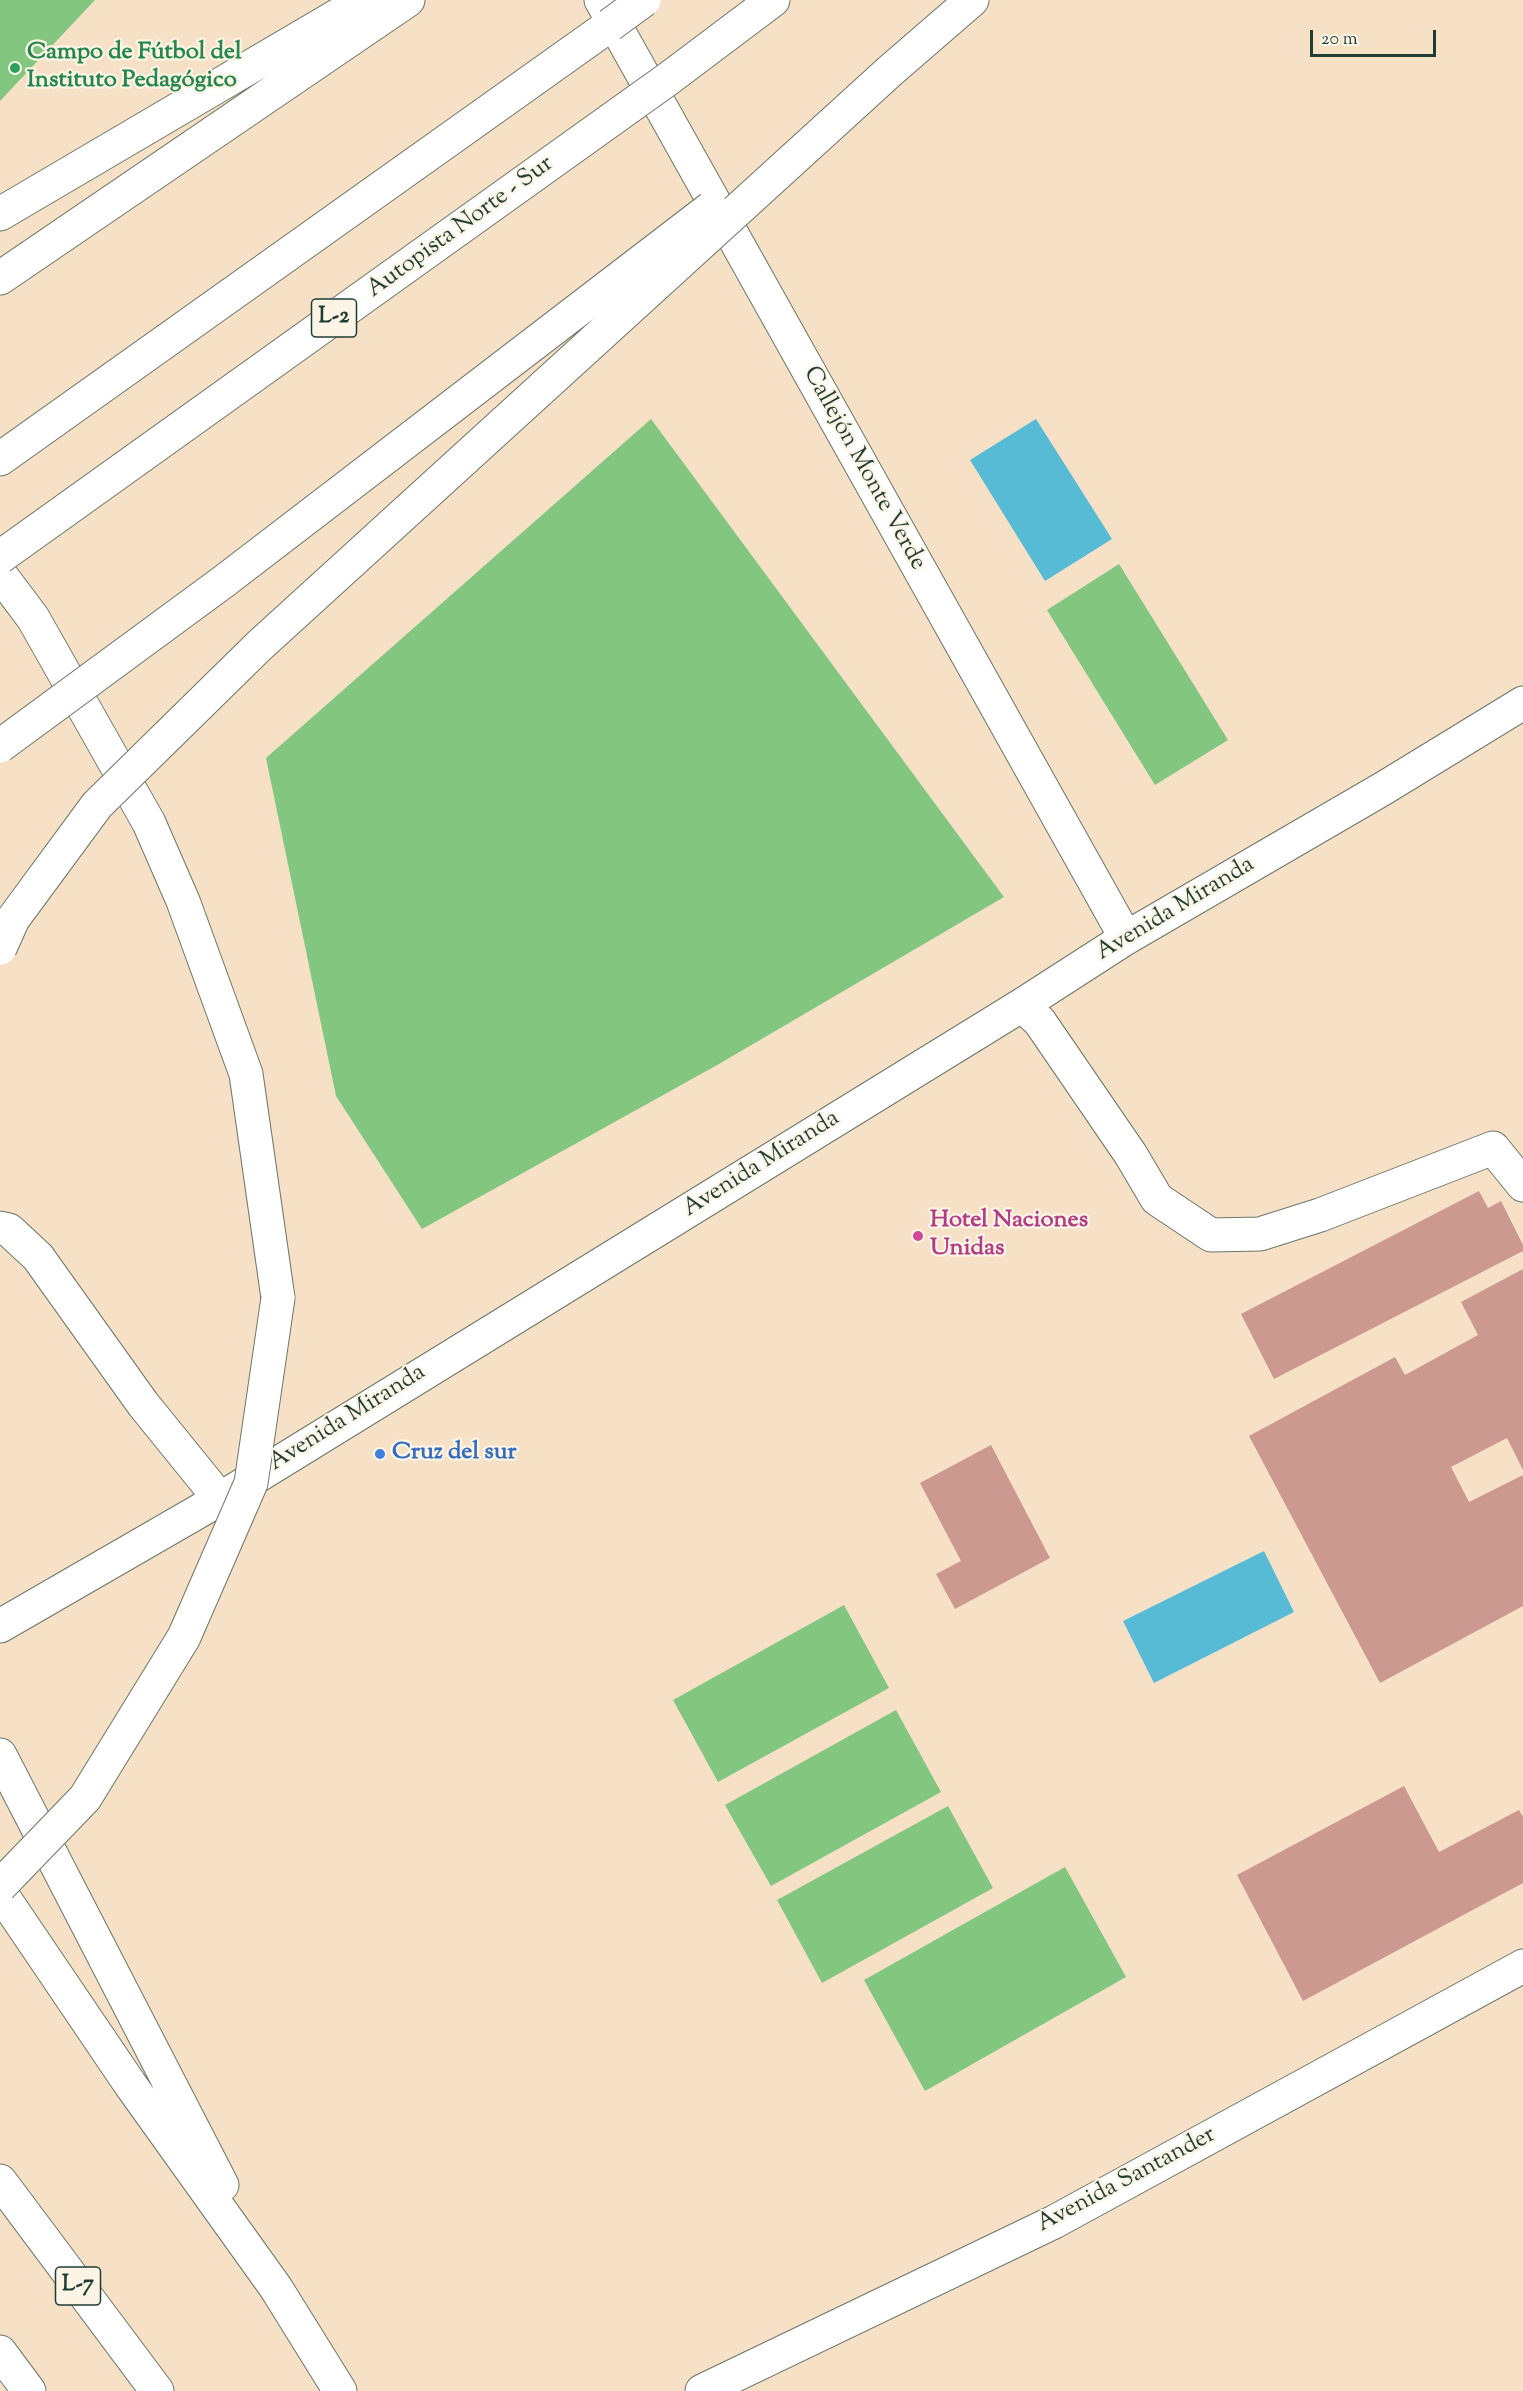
<!DOCTYPE html>
<html>
<head>
<meta charset="utf-8">
<style>
	body { margin:0 }
	#map { position:relative; width:1523px; height:2391px; overflow:hidden; background:#f6e1c6; font-family:"Sorts Mill Goudy",serif }
	canvas { display:block }
	.scale { position:absolute; left:1310px; top:30px; width:126px; height:27px; box-sizing:border-box; border:3px solid #1f3d34; border-top:0; padding-left:8px; font-size:18px; line-height:21px; white-space:nowrap; color:#1f3d34; -webkit-text-stroke:4px #fcf5e5; paint-order:stroke }
</style>
</head>
<body>
<div id="map">
<canvas width="1523" height="2391"></canvas>
<div class="scale">20 m</div>
</div>
<script>
const context = document.querySelector('canvas').getContext('2d');
context.lineJoin = 'round';
function fillPath(path, color) {
  context.fillStyle = color;
  context.fill(path, 'evenodd');
}
function toPath(rows) {
  const path = new Path2D();
  for (const r of rows) {
    path.moveTo(r[0], r[1]);
    for (let i = 2; i < r.length; i += 2) path.lineTo(r[i], r[i + 1]);
  }
  return path;
}
function strokePath(path, color, width, dash) {
  context.strokeStyle = color;
  context.lineWidth = width;
  context.lineCap = dash ? 'butt' : 'round';
  context.setLineDash(dash || []);
  context.stroke(path);
}
function label(font, color, halo, rows, align = 'center') {
  context.font = font + ' "Sorts Mill Goudy",serif';
  context.lineWidth = 4.5;
  context.setLineDash([]);
  context.textBaseline = 'middle';
  context.strokeStyle = halo;
  context.fillStyle = color;
  for (const [text, x, y, turn = 0] of rows) {
    context.save();
    context.translate(x, y);
    context.rotate((+turn || 0) * Math.PI / 180);
    context.textAlign = isNaN(turn) ? turn : align;
    if (halo) context.strokeText(text, 0, 0);
    context.fillText(text, 0, 0);
    context.restore();
  }
}
fillPath(toPath([
	[0,0,95,0,0,101],
	[651,419,1004,897,719,1064,422,1229,336,1096,266,758],
	[1119,564,1228,740,1155,785,1047,610],
	[844,1605,889,1688,718,1782,673,1700],
	[896,1710,941,1792,771,1886,725,1805],
	[948,1806,993,1888,822,1983,777,1900],
	[1065,1867,1126,1977,925,2091,864,1980]
]), '#82c680');
fillPath(toPath([
	[1036,419,1112,539,1045,581,970,460],
	[1264,1551,1294,1612,1154,1683,1123,1621]
]), '#57bbd6');
fillPath(toPath([
	[1479,1191,1488,1208,1501,1201,1523,1245,1523,1251,1274,1379,1241,1314],
	[1523,1269,1523,1470,1507,1438,1451,1467,1469,1502,1523,1475,1523,1606,1380,1683,1249,1436,1395,1357,1405,1375,1478,1335,1461,1302],
	[991,1445,1050,1558,955,1609,936,1574,961,1561,920,1483],
	[1404,1786,1439,1852,1519,1810,1523,1817,1523,1883,1303,2001,1237,1875]
]), '#cb9990');
const minor = toPath([
	[601,0,1126,938],
	[1022,1005,1040,1022,1131,1155,1157,1199,1211,1235,1260,1234,1320,1215,1493,1148,1523,1185],
	[0,1228,9,1230,38,1257,143,1404,220,1499],
	[0,1626,220,1499,1022,1005,1126,938,1384,788,1523,703],
	[702,2391,1054,2222,1523,1966]
]);
const highway = toPath([
	[890,71,972,0],
	[668,79,773,0],
	[0,214,364,0],
	[0,278,408,0],
	[0,459,610,25],
	[0,574,33,618,149,823,183,901,246,1074,278,1298],
	[0,1755,222,2185],
	[0,1892,130,2084,276,2288,340,2391],
	[0,2181,157,2391],
	[0,2352,29,2391]
]);
strokePath(minor, '#6a7667', 35);
strokePath(highway, '#6a7667', 35);
strokePath(minor, '#fff', 33);
strokePath(highway, '#fff', 33);
const highwayBridge = toPath([
	[610,25,644,0],
	[0,557,668,79],
	[0,746,223,582,711,208],
	[0,948,13,919,97,805,259,646,890,71],
	[0,1886,85,1798,184,1637,251,1483,278,1298]
]);
strokePath(highwayBridge, '#6a7667', 35, []);
strokePath(highwayBridge, '#fff', 33);
for (const [x, y, r, color] of [
	[15,68,6,"#2e9e5b"],
	[918,1236,6,"#d1479c"],
	[380,1454,6,"#3f7fe0"]
]) {
  const dot = new Path2D();
  dot.arc(x, y, r, 0, 2 * Math.PI);
  context.fillStyle = color;
  context.fill(dot);
  strokePath(dot, '#fcf5e5', 2);
}
for (const [x, y, w] of [
	[334,318,45],
	[78,2286,45]
]) {
  const box = new Path2D();
  box.roundRect(x - w / 2, y - 19, w, 38, 4.5);
  context.fillStyle = '#fcf5e5';
  context.fill(box);
  strokePath(box, '#1f3d34', 1.5);
}
label('bold 22px', '#1f3d34', null, [
	["L-2",334,318],
	["L-7",78,2286]
]);
label('bold 24px', '#27864d', '#fcf5e5', [
	["Campo de Fútbol del",27,54],
	["Instituto Pedagógico",27,82]
], 'left');
label('24px', '#1f3d34', '#fcf5e5', [
	["Autopista Norte - Sur",461,228,-36],
	["Callejón Monte Verde",863,469,61],
	["Avenida Miranda",1176,910,-31],
	["Avenida Miranda",762,1165,-32],
	["Avenida Miranda",348,1419,-32],
	["Avenida Santander",1127,2181,-28]
]);
label('bold 24px', '#b23c85', '#fcf5e5', [
	["Hotel Naciones",930,1222],
	["Unidas",930,1250]
], 'left');
label('bold 24px', '#366cbe', '#fcf5e5', [
	["Cruz del sur",392,1454]
], 'left');
</script>
</body>
</html>
